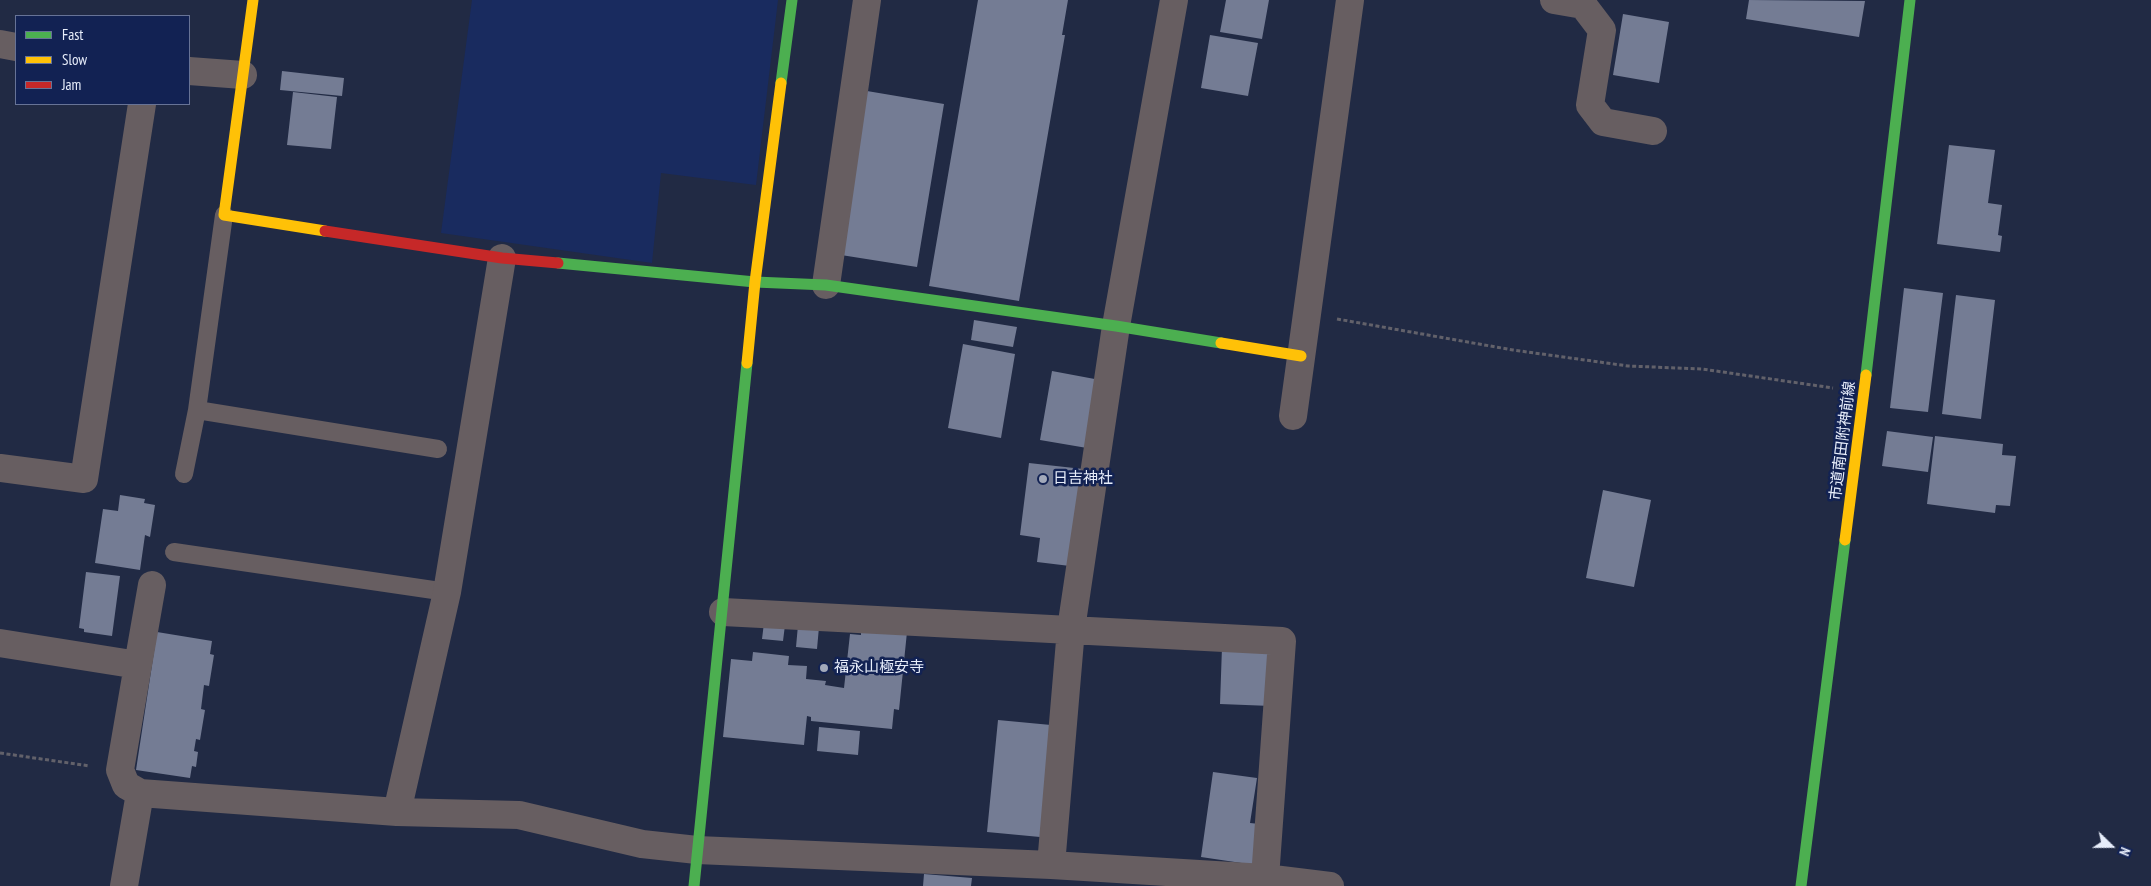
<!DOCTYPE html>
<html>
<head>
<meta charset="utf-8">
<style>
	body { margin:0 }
	#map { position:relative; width:2151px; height:886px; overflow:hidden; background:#212a44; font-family:"PT Sans Narrow",sans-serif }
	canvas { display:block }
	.legend { position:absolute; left:15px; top:15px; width:175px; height:90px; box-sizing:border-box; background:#122253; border:1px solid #677396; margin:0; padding:6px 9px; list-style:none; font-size:15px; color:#e7edfa }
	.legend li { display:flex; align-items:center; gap:10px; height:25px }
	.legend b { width:25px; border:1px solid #677396 }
	.north { position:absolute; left:2086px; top:821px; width:50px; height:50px; -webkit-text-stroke:4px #122253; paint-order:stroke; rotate:112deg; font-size:14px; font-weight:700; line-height:20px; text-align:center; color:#e7edfa }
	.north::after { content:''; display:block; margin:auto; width:18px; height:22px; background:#e7edfa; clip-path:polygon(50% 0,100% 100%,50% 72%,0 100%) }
</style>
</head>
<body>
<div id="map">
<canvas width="2151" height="886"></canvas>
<ul class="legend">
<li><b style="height:6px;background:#4caf50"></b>Fast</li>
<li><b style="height:6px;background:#ffc107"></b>Slow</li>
<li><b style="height:6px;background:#c62828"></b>Jam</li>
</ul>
<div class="north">N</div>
</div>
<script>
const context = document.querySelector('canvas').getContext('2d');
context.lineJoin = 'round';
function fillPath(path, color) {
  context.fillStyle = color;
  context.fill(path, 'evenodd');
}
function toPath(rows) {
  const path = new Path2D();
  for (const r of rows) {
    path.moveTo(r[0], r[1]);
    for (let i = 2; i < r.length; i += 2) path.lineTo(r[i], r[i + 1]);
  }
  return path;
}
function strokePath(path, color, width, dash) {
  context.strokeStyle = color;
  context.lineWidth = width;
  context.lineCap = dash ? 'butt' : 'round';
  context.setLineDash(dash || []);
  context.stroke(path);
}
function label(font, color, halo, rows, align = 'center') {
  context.font = font + ' "PT Sans Narrow","Noto Sans JP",sans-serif';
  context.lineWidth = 5;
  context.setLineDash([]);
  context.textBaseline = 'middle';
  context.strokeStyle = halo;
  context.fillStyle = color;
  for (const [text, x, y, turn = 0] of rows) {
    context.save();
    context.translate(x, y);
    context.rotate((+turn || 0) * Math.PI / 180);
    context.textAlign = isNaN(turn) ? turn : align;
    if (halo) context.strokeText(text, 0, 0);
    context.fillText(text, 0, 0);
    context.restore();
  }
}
fillPath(toPath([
	[472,0,778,0,756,185,661,173,652,263,441,233]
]), '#192b5f');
fillPath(toPath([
	[978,0,1068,0,1062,35,1065,35,1019,301,929,286],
	[1226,0,1269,0,1262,39,1220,32],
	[1749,0,1865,1,1859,37,1746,19],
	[1623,14,1669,22,1659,83,1613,75],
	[1210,35,1258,43,1248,96,1201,88],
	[282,71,344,78,342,96,280,90],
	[867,91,944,104,917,267,841,255],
	[293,92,337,97,331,149,287,145],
	[1949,145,1995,150,1988,203,2002,205,1998,235,2002,236,2000,252,1937,244],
	[1904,288,1943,293,1928,412,1890,408],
	[1956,295,1995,300,1981,419,1942,414],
	[974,320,1017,327,1013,347,971,340],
	[963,344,1015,354,1001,438,948,428],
	[1052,371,1100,380,1087,448,1040,440],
	[1887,431,1933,437,1928,472,1882,466],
	[1935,436,2003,444,2002,455,2016,456,2010,506,1996,505,1995,513,1927,504],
	[1029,463,1083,469,1070,566,1037,562,1040,538,1020,535],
	[1603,490,1651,500,1634,587,1586,578],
	[120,495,145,499,144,503,155,505,150,537,145,535,140,570,95,563,103,509,118,511],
	[86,572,120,576,112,636,84,632,84,629,79,628],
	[764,623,785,625,783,641,762,639],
	[798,625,819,627,817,649,796,647],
	[861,628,907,632,899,710,894,709,892,729,811,721,811,717,807,716,804,745,723,737,731,659,752,661,753,652,789,656,788,665,807,666,806,679,826,681,825,685,844,688,850,634,861,635],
	[157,632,212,641,210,654,214,655,209,686,204,685,201,709,205,710,200,740,196,739,194,751,198,752,196,767,192,766,190,778,136,770],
	[1222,647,1274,649,1271,706,1220,704],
	[998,720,1051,725,1040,837,987,832],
	[819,727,860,731,858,755,817,751],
	[1213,772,1257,778,1250,823,1260,824,1255,865,1201,857],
	[924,874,972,878,971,886,923,886]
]), '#747c94');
strokePath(toPath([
	[1337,319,1513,350,1628,366,1702,369,1833,388],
	[0,753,90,766]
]), '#62616a', 3, [4, 2.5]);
strokePath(toPath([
	[224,215,197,410,438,449],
	[184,474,197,410],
	[174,552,447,592]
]), '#675e61', 18);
strokePath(toPath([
	[1554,0,1583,5,1602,30,1590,105,1603,122,1653,131],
	[0,44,16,47],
	[189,71,243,75],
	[826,285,867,0],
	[1293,416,1350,0],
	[0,468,84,479,142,104],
	[723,612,1282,641,1265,878],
	[0,643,138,665,120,770,126,785,140,793],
	[138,665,152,585],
	[397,812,447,592,502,258],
	[1051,865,1071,629,1116,326,1174,0],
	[124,886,140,793,397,812,519,815,642,844,697,850,1051,865,1265,878,1330,886]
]), '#675e61', 28);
strokePath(toPath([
	[781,83,792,0],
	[558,263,755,282,826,285,1116,326,1221,343],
	[1866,375,1910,0],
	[694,886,747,363],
	[1801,886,1845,540]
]), '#4caf50', 11);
strokePath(toPath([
	[253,0,224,215,325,231],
	[1221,343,1301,356],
	[747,363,755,282,781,83],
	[1845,540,1866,375]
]), '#ffc107', 11);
strokePath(toPath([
	[325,231,502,258,558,263]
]), '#c62828', 11);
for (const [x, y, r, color] of [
	[1043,479,5,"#a2a9ba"],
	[824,668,5,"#a2a9ba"]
]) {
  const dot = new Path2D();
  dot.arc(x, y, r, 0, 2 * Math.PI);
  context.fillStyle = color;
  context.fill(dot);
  strokePath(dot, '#122253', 2);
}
label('15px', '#e7edfa', '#122253', [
	["市道南田附神前線",1843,441,-83]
]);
label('15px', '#e7edfa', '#122253', [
	["日吉神社",1053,479],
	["福永山極安寺",834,668]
], 'left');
</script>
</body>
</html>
